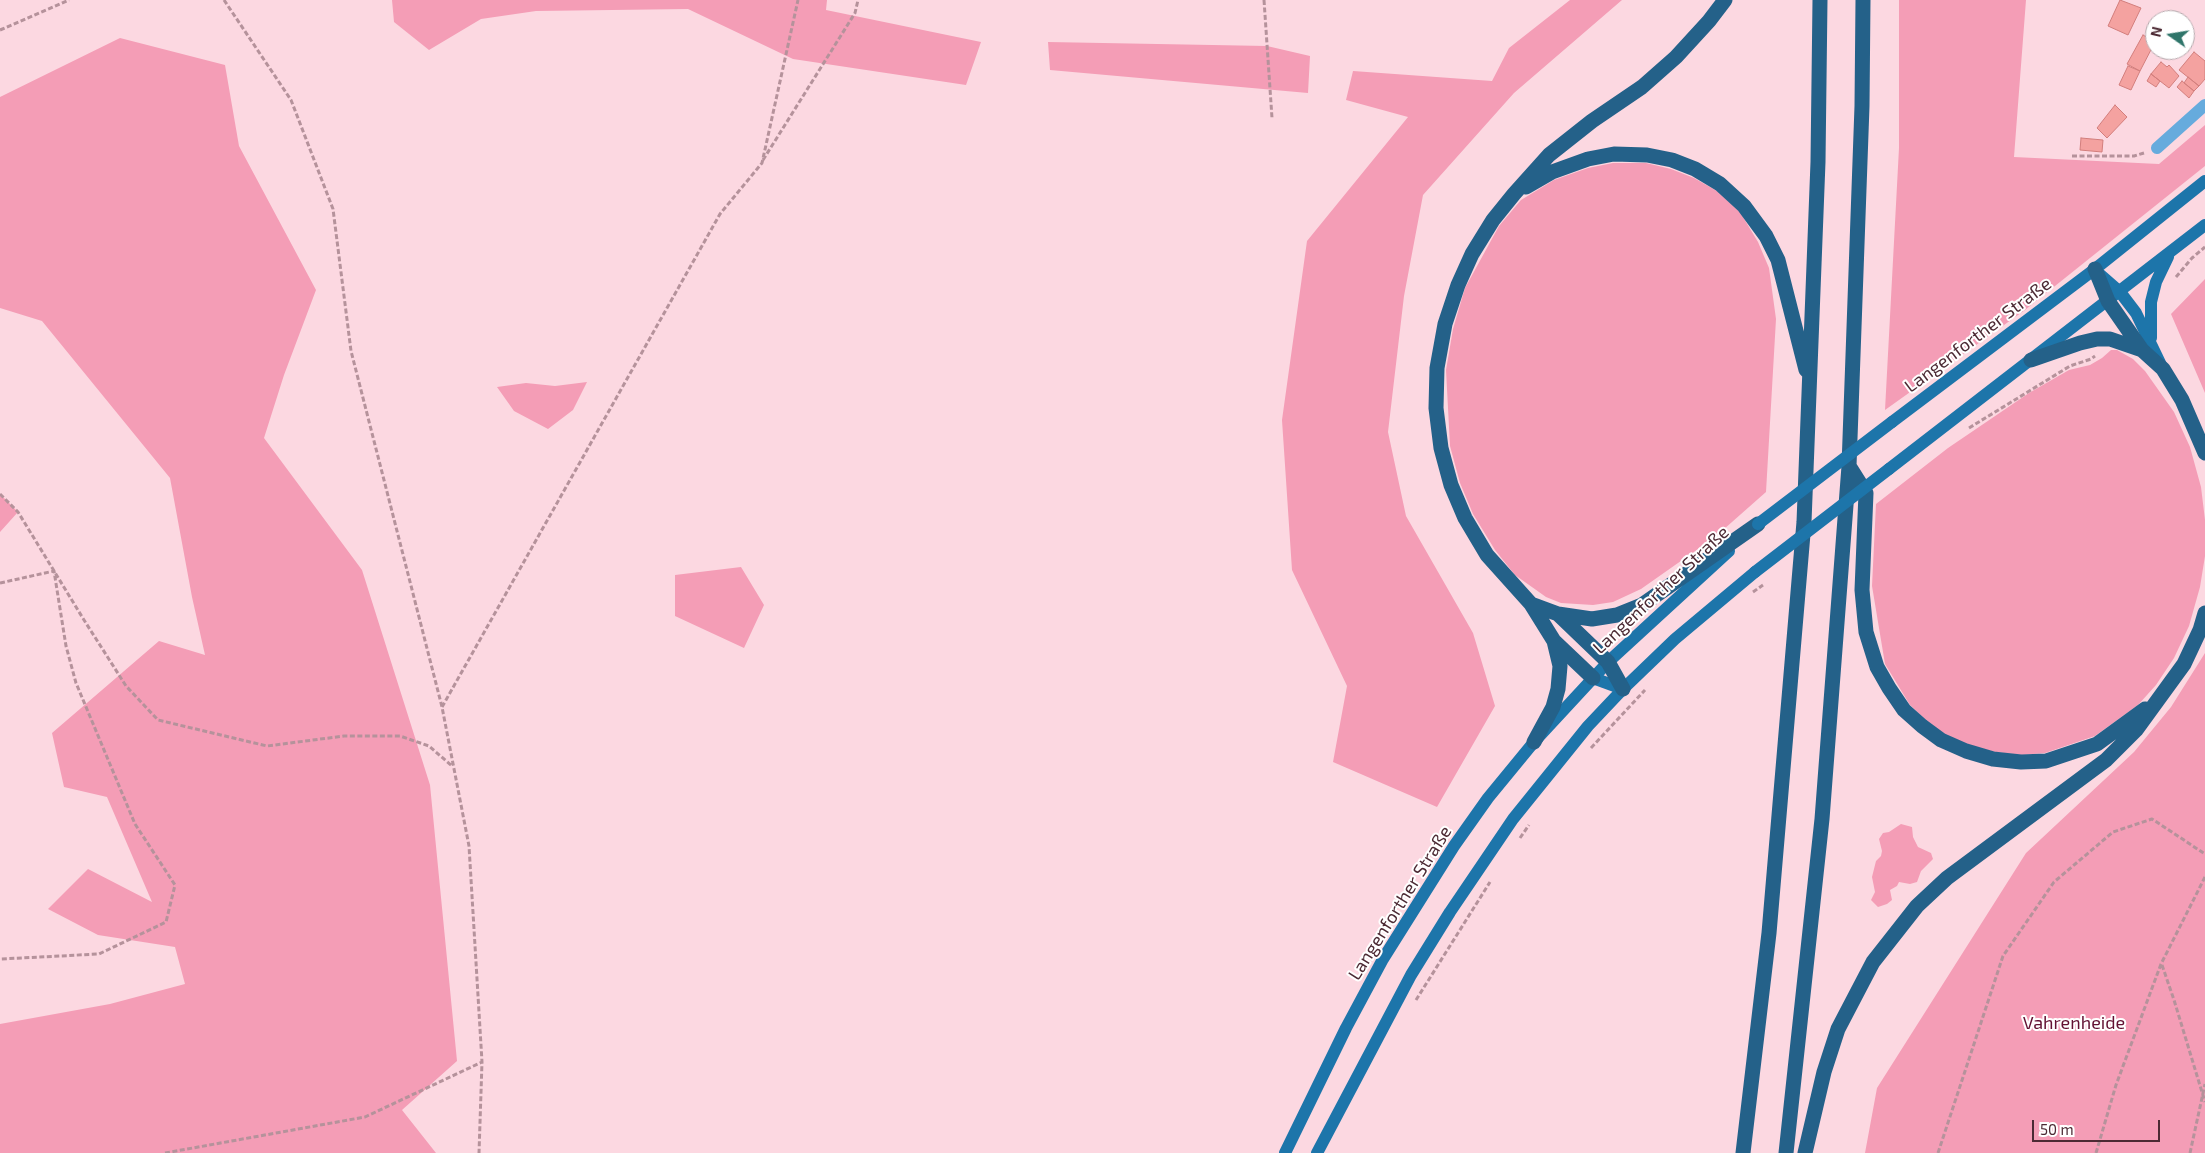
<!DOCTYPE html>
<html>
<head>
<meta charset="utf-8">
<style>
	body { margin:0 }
	#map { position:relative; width:2205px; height:1153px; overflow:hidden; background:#fcd8e1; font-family:"Exo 2",sans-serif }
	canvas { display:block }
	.north { position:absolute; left:2145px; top:10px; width:50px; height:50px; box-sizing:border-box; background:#fff; border:1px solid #b7aaae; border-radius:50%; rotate:283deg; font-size:14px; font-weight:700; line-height:20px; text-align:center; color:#4c2a34 }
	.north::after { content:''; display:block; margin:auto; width:18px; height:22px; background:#2f756a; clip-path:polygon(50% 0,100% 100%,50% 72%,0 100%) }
	.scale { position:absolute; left:2032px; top:1120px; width:128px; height:22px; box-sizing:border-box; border:2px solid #4c2a34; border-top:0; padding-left:6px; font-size:15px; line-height:18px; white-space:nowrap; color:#4c2a34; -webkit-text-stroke:4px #fff; paint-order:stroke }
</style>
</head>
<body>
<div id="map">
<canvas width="2205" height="1153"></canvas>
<div class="north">N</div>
<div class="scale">50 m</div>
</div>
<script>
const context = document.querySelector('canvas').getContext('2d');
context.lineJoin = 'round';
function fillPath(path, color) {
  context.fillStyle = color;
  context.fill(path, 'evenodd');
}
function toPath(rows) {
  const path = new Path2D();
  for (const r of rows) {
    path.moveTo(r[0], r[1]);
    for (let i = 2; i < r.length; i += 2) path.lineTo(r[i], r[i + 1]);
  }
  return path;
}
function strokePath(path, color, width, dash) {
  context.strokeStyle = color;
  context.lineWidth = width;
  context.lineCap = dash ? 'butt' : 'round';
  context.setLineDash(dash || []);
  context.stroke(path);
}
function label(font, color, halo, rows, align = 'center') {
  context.font = font + ' "Exo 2",sans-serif';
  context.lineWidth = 4;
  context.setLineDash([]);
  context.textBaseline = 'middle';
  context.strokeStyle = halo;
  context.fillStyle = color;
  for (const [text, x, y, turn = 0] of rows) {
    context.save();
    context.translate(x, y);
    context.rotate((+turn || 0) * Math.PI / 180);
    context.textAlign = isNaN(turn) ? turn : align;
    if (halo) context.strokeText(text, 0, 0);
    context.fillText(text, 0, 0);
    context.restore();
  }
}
fillPath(toPath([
	[392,0,827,0,826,10,981,42,966,85,793,59,688,9,536,11,481,19,429,50,394,22],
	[1570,0,1622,0,1514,93,1423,195,1404,296,1388,432,1406,516,1473,633,1495,706,1437,807,1333,762,1347,686,1292,570,1282,420,1307,241,1408,117,1346,100,1353,71,1492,81,1509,48],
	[1899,0,2026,0,2014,157,2159,164,2205,125,2205,166,2025,310,1885,410,1899,148],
	[120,38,225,65,239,146,316,290,284,375,264,438,362,570,430,785,457,1061,402,1110,436,1153,0,1153,0,1024,110,1004,185,984,175,947,98,935,48,909,88,869,152,902,107,797,64,787,52,733,159,641,205,655,192,597,170,478,42,321,0,308,0,97],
	[1048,42,1267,46,1310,56,1308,93,1050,70],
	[1613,163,1646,163,1671,169,1694,178,1717,191,1740,212,1758,242,1769,268,1776,319,1766,492,1715,537,1641,589,1613,602,1593,605,1561,603,1546,597,1515,575,1495,550,1473,514,1460,483,1450,446,1446,370,1453,329,1465,288,1499,226,1521,200,1554,180,1588,168],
	[2205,279,2205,393,2171,314],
	[2111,350,2117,350,2133,359,2145,371,2174,412,2190,447,2201,487,2205,520,2205,556,2200,587,2189,626,2174,658,2156,685,2138,705,2095,736,2045,753,2022,755,1995,752,1968,745,1944,734,1926,720,1910,705,1885,664,1872,586,1876,504,1948,448,2029,393,2069,370,2090,365,2102,358],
	[587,382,573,410,548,429,514,411,497,387,526,383,555,386],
	[0,494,18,512,0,532],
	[741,567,764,605,744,648,675,616,675,575],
	[2205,653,2205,1153,1865,1153,1877,1088,2026,853,2134,752,2171,707],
	[1901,824,1912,827,1913,837,1918,847,1931,853,1933,859,1921,871,1917,882,1910,884,1899,882,1897,886,1890,890,1892,900,1887,904,1878,907,1871,900,1875,892,1872,877,1876,861,1881,856,1882,851,1879,839,1883,833,1889,832]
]), '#f49db6');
const building = toPath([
	[2120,0,2141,8,2128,35,2108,26,2120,0],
	[2143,35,2155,42,2140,71,2127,64,2143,35],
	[2194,52,2205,61,2205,79,2199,86,2179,70,2194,52],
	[2161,62,2167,67,2169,65,2179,76,2169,88,2151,74,2161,62],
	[2128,66,2140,71,2131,90,2119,85,2128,66],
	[2151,74,2160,81,2156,87,2147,81,2151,74],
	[2188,77,2199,86,2194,91,2184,83,2188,77],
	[2182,81,2194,91,2189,98,2177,87,2182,81],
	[2115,105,2127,117,2107,138,2097,128,2115,105],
	[2081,138,2103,140,2102,152,2080,150,2081,138]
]);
fillPath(building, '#f4a2a0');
strokePath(building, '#d27e7c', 1);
strokePath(toPath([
	[224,0,291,100,333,209,351,351,442,707,469,846,482,1062,479,1153],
	[1264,0,1272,118],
	[0,30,69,0],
	[2072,156,2134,156,2144,153],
	[763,160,855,13,858,0],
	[2176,277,2192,258,2205,247],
	[1969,428,2070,366,2091,359,2095,356],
	[0,494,18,512,84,620,126,686,158,720,267,746,344,736,400,736,429,746,452,766],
	[0,583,54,571,66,646,76,683,135,824,175,885,166,922,99,954,0,959],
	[442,707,720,214,762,163,798,0],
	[1591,748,1645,690],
	[1520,838,1529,825],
	[2162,965,2174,1000,2205,1102],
	[1416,1000,1490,882],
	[165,1153,365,1117,482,1062],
	[1938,1153,2003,956,2054,882,2113,832,2152,819,2205,854],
	[2096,1153,2116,1085,2161,964,2205,877],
	[2190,1153,2205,1084]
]), '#b5929b', 3, [5, 2.5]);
strokePath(toPath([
	[2157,148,2205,105]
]), '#66abdd', 12);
strokePath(toPath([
	[2096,271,2120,292,2136,313,2162,367],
	[2151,338,2151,302,2156,282,2168,257],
	[1892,422,2095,269,2205,181],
	[1889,469,2205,225],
	[1593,678,1623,689],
	[1285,1153,1346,1028,1383,959,1454,846,1488,798,1534,742,1608,662,1729,551],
	[1317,1153,1411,975,1450,912,1513,819,1588,726,1623,689,1675,639,1755,572]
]), '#1d75aa', 12);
strokePath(toPath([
	[1526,187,1552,172,1588,159,1614,154,1647,155,1672,160,1695,169,1720,184,1744,206,1766,236,1778,260,1806,370],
	[2095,269,2108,301,2142,350,2163,369,2182,400,2205,453],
	[2031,360,2080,343,2097,339,2110,339,2142,350],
	[1849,466,1866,493,1862,590,1866,632,1877,667,1889,688,1904,710,1922,726,1941,740,1966,751,1993,759,2021,762,2046,761,2097,744,2145,709],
	[1531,604,1558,614,1592,619,1617,615,1642,605,1758,524],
	[1558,614,1608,662,1623,689],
	[1593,678,1554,641,1531,604,1487,555,1465,518,1451,485,1441,448,1436,408,1437,368,1445,324,1458,285,1472,254,1493,220,1514,194,1549,155,1592,121,1642,87,1676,57,1709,21,1725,0],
	[1534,742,1553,707,1558,689,1560,666,1554,641],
	[1743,1153,1769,933,1804,522,1818,162,1820,0],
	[1786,1153,1822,819,1849,466,1862,106,1863,0],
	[1805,1153,1824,1072,1838,1029,1873,962,1917,906,1947,878,2106,760,2136,730,2184,664,2200,630,2205,613]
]), '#246189', 15);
strokePath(toPath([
	[1753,592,1763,585]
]), '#b5929b', 3, [5, 2.5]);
strokePath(toPath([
	[1758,524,1892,422],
	[1755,572,1889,469]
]), '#1d75aa', 12);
label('18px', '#4c2a34', '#fff', [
	["Langenforther Straße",1978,335,-37],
	["Langenforther Straße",1661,590,-43],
	["Langenforther Straße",1400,903,-58]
]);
label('18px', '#621032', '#fff', [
	["Vahrenheide",2074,1023]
]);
</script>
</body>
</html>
